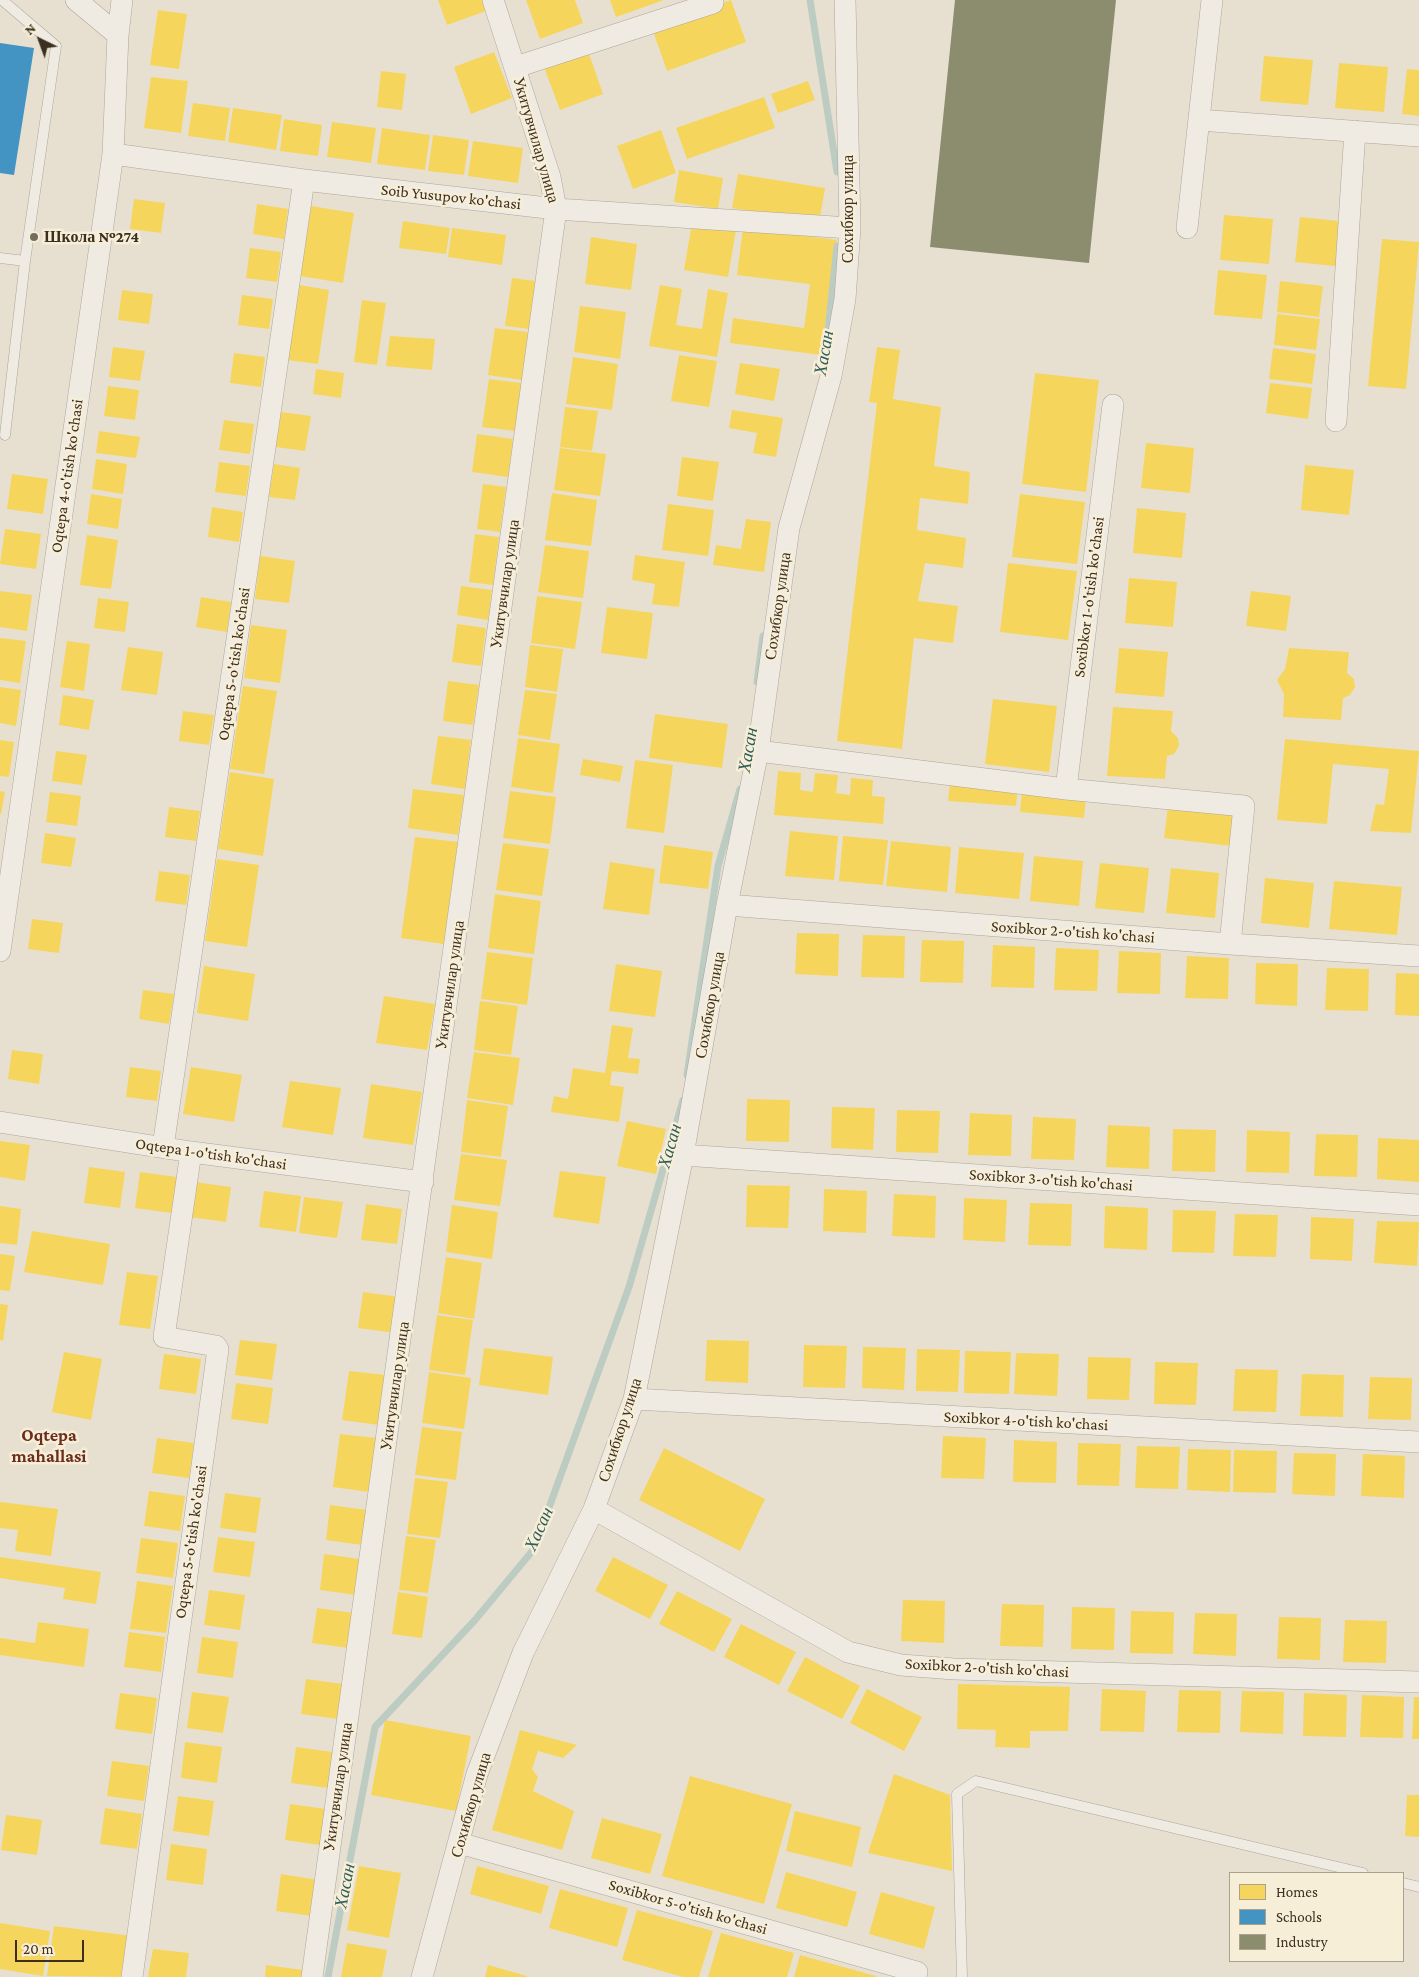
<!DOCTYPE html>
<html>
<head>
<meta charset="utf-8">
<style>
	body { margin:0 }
	#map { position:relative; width:1419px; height:1977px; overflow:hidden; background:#e7e0d1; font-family:"Crimson Pro",serif }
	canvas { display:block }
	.legend { position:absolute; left:1229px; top:1872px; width:175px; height:90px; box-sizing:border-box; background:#f7eed8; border:1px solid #ada18e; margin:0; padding:6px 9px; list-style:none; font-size:15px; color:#3d2e20 }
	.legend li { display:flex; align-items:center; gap:10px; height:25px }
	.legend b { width:25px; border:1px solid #ada18e }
	.north { position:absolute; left:15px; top:15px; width:50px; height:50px; -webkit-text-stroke:4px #f7eed8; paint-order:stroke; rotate:318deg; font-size:14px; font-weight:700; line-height:20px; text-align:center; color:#3d2e20 }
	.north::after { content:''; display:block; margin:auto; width:18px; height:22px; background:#3d2e20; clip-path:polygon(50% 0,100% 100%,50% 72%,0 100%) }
	.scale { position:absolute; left:15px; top:1940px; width:69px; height:22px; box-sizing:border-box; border:2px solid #3d2e20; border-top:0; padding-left:6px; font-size:15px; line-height:18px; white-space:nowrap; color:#3d2e20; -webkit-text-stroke:4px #f7eed8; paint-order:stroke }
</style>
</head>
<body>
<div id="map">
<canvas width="1419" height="1977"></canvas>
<ul class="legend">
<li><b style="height:14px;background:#f6d55c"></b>Homes</li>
<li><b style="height:14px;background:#4393c3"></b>Schools</li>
<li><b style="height:14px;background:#8c8c6e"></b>Industry</li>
</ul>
<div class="north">N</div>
<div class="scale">20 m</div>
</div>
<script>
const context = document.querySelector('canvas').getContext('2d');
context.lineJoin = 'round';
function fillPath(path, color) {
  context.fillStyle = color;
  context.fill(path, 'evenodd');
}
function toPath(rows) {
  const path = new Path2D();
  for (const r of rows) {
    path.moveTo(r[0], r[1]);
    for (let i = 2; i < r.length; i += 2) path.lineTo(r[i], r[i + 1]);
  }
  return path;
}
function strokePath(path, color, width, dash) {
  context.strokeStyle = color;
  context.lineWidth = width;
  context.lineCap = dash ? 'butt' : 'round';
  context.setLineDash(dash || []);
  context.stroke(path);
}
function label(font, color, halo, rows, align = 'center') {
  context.font = font + ' "Crimson Pro",serif';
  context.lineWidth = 5;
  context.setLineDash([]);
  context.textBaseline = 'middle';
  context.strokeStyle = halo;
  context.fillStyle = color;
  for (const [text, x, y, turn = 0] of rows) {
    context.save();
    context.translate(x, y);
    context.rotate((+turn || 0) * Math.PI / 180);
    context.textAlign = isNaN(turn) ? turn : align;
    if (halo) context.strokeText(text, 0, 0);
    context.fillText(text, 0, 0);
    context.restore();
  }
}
fillPath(toPath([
	[438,0,482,0,486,11,447,25],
	[526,0,575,0,583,23,540,39],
	[610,0,664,0,616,17],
	[731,0,746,42,667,71,652,28],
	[158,10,187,14,179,69,150,65],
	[588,51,603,94,560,110,544,67],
	[494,52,512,98,471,114,454,67],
	[1264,56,1313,60,1308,105,1260,101],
	[1339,63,1388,67,1384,112,1335,108],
	[1407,69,1419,70,1419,116,1402,114],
	[381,71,406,74,402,110,377,107],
	[151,77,188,81,181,133,144,128],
	[808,81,815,100,778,113,771,94],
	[764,97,775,128,687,159,676,128],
	[193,103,230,108,225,141,188,136],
	[233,108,282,115,276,150,228,142],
	[284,119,322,125,318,156,280,151],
	[332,122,376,128,371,163,327,157],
	[382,128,430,135,425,170,377,164],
	[661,130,676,173,633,189,617,146],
	[433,135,469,140,464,175,428,171],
	[473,141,523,148,518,183,468,176],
	[679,170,723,178,718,209,674,202],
	[738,174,825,188,819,223,732,208],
	[134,199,165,203,161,233,130,229],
	[257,204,288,209,284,239,253,234],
	[311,206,354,213,343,283,300,276],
	[1224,215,1273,219,1269,264,1220,260],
	[1300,217,1348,222,1344,267,1295,262],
	[403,221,450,228,446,254,399,248],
	[692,223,736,230,728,277,684,270],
	[452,228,506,235,502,265,448,257],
	[743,228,837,240,821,355,730,343,733,318,804,328,810,284,737,275],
	[591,237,637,244,631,290,585,284],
	[1382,239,1419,242,1406,389,1368,386],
	[250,248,281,252,277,282,246,278],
	[1218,270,1267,275,1262,319,1214,315],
	[512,278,535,281,529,329,505,326],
	[1280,281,1323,286,1319,317,1277,312],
	[299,285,329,290,318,364,287,360],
	[660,285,682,289,676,325,702,329,708,289,728,293,717,357,649,346],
	[122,290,153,294,149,324,118,320],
	[242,295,273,299,269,329,238,325],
	[362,300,386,303,377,365,354,362],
	[580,306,626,312,620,359,574,352],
	[1277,314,1320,319,1316,350,1274,345],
	[495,328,528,332,522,380,488,375],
	[390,336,435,339,432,370,386,366],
	[113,347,145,351,140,381,109,377],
	[877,347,900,350,893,399,941,407,934,466,970,472,968,504,920,498,917,530,966,538,963,568,925,563,918,601,958,606,953,643,914,638,902,749,837,741,877,403,869,402],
	[1273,348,1316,354,1312,384,1269,379],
	[234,353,265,357,261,387,230,383],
	[679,355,717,361,709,407,671,401],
	[573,357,618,364,612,410,566,404],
	[740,363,780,369,774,401,735,394],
	[316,369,344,373,341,398,313,394],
	[1035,373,1099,380,1086,492,1022,484],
	[489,379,521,383,515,431,482,427],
	[1270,383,1312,388,1308,419,1266,413],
	[108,386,139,390,135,420,104,416],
	[565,407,598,411,592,451,560,447],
	[732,410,783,418,776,457,753,453,757,433,729,428],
	[281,412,311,416,305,451,276,447],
	[224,420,254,424,250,454,219,450],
	[99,431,140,437,136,458,96,453],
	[477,434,513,439,508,477,472,472],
	[1146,443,1194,448,1190,493,1141,488],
	[560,448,606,454,600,496,554,490],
	[682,457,719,462,713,501,677,496],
	[96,459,127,464,123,494,92,489],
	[219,462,250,466,246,496,215,492],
	[274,464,300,468,295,500,269,497],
	[1305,465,1354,470,1349,515,1301,510],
	[12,474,48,479,43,514,7,509],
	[483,484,506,487,500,532,477,529],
	[552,493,597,500,591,546,545,540],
	[91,494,122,499,118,529,87,524],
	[1020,494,1085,502,1077,564,1012,557],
	[668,504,714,510,708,556,662,550],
	[212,507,243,512,239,542,208,537],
	[1137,508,1186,513,1182,558,1133,553],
	[746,519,771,522,764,572,713,565,716,545,741,549],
	[5,529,41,534,36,569,0,564],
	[475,534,499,537,493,585,469,582],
	[87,535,118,540,111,589,80,585],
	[545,545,589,551,583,598,538,592],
	[635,555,685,562,679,607,652,604,655,584,632,580],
	[260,556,295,561,289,603,255,599],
	[1008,563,1077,571,1068,640,1000,632],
	[1129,578,1177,582,1173,627,1125,623],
	[461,586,492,590,488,620,457,615],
	[0,591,32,595,27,631,0,627],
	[1251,591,1291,596,1286,631,1246,626],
	[537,596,582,602,575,649,531,643],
	[201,597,231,602,227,632,196,627],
	[98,598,129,602,125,632,94,628],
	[607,607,653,613,647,659,601,653],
	[457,624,486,628,481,666,452,662],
	[251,625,287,630,280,683,244,678],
	[0,638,26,641,20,683,0,680],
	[67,641,90,644,84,691,60,687],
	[530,645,563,649,557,692,525,687],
	[128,647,163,652,157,695,121,690],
	[1119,648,1168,652,1164,697,1115,693],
	[1289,648,1349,652,1347,673,1354,679,1355,687,1350,695,1343,698,1341,720,1283,717,1284,694,1277,680,1285,669],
	[448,681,479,685,473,725,443,721],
	[243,686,277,691,264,774,230,769],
	[0,687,21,690,16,726,0,723],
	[525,690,557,694,550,740,518,735],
	[63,695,94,700,89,730,59,725],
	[993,699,1057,706,1049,772,985,764],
	[1113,707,1173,711,1171,731,1178,738,1179,746,1174,754,1167,756,1165,779,1107,776],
	[183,711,214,715,209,745,179,741],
	[655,714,728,724,722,768,649,758],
	[438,736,471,740,465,789,431,784],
	[518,738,560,744,553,793,511,787],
	[1285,739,1419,751,1411,833,1370,831,1376,804,1384,805,1389,769,1333,764,1327,824,1277,820],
	[0,740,14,742,9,777,0,776],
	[56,751,87,755,82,785,52,781],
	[583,759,623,766,620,782,580,775],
	[635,760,673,765,664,833,626,828],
	[778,771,801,773,800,790,813,792,815,773,838,775,836,793,850,795,851,778,873,780,872,796,885,797,883,824,774,815],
	[230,772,274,779,263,856,218,849],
	[950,782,1018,787,1016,806,948,801],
	[413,789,464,795,458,835,408,828],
	[0,791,5,792,1,814,0,814],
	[510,791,556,797,550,844,503,838],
	[1022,791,1086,796,1084,818,1020,812],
	[50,792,81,796,77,826,46,822],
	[1168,806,1235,814,1231,846,1164,838],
	[169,807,200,811,196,841,165,837],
	[790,831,838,836,834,880,785,876],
	[45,833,76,838,71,867,41,863],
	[843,836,888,840,883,885,839,881],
	[415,837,458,842,444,944,401,938],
	[891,841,951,847,947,892,886,886],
	[503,843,549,849,542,896,496,890],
	[664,845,713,852,708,889,659,883],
	[959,847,1024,853,1019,899,955,893],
	[1034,856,1083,861,1079,906,1030,901],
	[217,859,259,865,247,947,205,941],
	[610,862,655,869,649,915,603,909],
	[1100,863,1149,868,1144,913,1095,908],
	[1171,868,1219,873,1215,918,1166,913],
	[159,871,190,875,186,905,155,901],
	[1265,878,1314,883,1309,928,1261,923],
	[1334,881,1402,887,1397,935,1329,929],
	[495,894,541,901,534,954,488,948],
	[32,919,63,923,59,953,28,949],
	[797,933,839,934,838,976,795,974],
	[863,935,905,936,904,978,861,977],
	[922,940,964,941,963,983,920,982],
	[993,945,1035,947,1034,988,991,987],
	[1056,948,1099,950,1097,991,1054,990],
	[1119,951,1161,953,1160,994,1117,993],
	[487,952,533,958,527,1005,481,999],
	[1187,956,1229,958,1228,999,1185,998],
	[1256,963,1298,964,1297,1006,1255,1004],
	[616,964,662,971,655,1017,609,1011],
	[204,966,255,974,248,1021,197,1013],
	[1327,968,1369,969,1368,1011,1325,1010],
	[1396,973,1419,974,1419,1016,1395,1015],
	[143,990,174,994,169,1024,139,1019],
	[384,996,435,1004,427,1050,376,1043],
	[480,1001,518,1006,511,1055,474,1050],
	[612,1025,633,1028,628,1058,640,1059,638,1074,612,1071,610,1085,624,1087,619,1122,551,1112,554,1096,568,1099,573,1068,605,1073],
	[12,1050,43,1054,39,1084,8,1079],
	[474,1052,520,1058,513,1105,467,1098],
	[130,1067,161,1071,157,1101,126,1097],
	[191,1067,242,1075,234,1122,183,1114],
	[290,1081,341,1088,333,1135,282,1127],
	[371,1084,422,1092,413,1145,363,1138],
	[747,1099,790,1100,789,1142,746,1141],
	[467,1100,508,1106,501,1157,461,1152],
	[832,1107,875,1108,873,1150,831,1148],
	[897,1110,940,1111,938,1153,896,1152],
	[970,1113,1012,1115,1011,1156,968,1155],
	[1033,1117,1076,1119,1074,1160,1031,1159],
	[627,1121,666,1129,656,1174,617,1166],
	[1108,1125,1150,1127,1149,1169,1106,1167],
	[1173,1129,1216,1130,1215,1172,1172,1171],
	[1247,1130,1290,1132,1289,1173,1246,1172],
	[1316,1134,1358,1135,1357,1177,1314,1176],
	[1378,1138,1419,1140,1419,1182,1377,1179],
	[0,1141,30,1145,25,1181,0,1177],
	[461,1154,507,1160,500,1206,454,1200],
	[89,1167,125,1172,120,1208,84,1203],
	[560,1171,606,1177,599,1224,553,1217],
	[140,1172,177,1177,172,1213,135,1208],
	[194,1182,231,1187,226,1222,189,1217],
	[747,1185,790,1186,788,1228,746,1227],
	[824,1189,867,1191,866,1233,823,1231],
	[264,1191,301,1196,296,1232,259,1227],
	[894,1194,936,1196,935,1238,892,1236],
	[304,1197,343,1202,337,1238,299,1233],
	[964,1198,1007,1200,1005,1242,963,1240],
	[1030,1203,1072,1204,1071,1246,1028,1245],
	[366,1204,402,1209,397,1244,361,1240],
	[452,1205,498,1212,492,1259,446,1252],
	[0,1206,21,1209,17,1245,0,1243],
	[1105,1206,1148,1208,1147,1250,1104,1248],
	[1173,1210,1216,1211,1214,1253,1172,1252],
	[1235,1214,1278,1215,1276,1257,1233,1256],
	[1311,1217,1354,1219,1352,1261,1310,1259],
	[1377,1221,1419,1222,1417,1266,1374,1263],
	[32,1231,110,1244,103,1285,24,1272],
	[0,1254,15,1256,10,1291,0,1290],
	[446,1257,482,1263,474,1319,438,1313],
	[127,1272,158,1276,150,1329,119,1325],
	[363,1292,400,1297,395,1333,358,1328],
	[0,1304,8,1305,3,1341,0,1340],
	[437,1315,473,1320,465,1375,429,1370],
	[240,1340,277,1344,272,1380,235,1375],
	[707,1340,749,1341,748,1383,705,1381],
	[804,1345,847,1346,845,1388,803,1387],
	[863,1347,906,1348,904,1390,862,1388],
	[484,1348,553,1357,548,1395,479,1385],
	[917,1349,960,1350,958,1392,916,1391],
	[965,1351,1011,1352,1009,1394,964,1393],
	[64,1352,102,1359,91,1420,52,1412],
	[1016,1353,1059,1354,1057,1396,1014,1394],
	[164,1354,201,1359,196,1394,159,1389],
	[1088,1357,1131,1358,1129,1400,1087,1399],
	[1155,1362,1198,1363,1196,1405,1154,1404],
	[1235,1369,1278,1370,1276,1412,1233,1411],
	[349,1371,386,1375,379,1425,342,1420],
	[429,1372,471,1378,464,1429,422,1423],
	[1302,1374,1344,1375,1343,1417,1300,1416],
	[1370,1377,1412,1378,1411,1420,1368,1419],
	[236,1383,273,1388,268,1424,231,1419],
	[422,1427,462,1432,456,1480,415,1475],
	[340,1434,376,1438,369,1492,333,1487],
	[943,1436,986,1438,984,1479,941,1478],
	[157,1438,194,1443,189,1478,152,1473],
	[1014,1440,1057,1442,1056,1483,1013,1482],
	[1078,1443,1121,1444,1119,1486,1077,1485],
	[1137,1446,1180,1447,1178,1489,1135,1488],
	[664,1448,765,1499,740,1551,639,1500],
	[1188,1449,1231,1450,1230,1492,1187,1490],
	[1234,1450,1277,1451,1276,1493,1233,1492],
	[1294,1453,1336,1454,1335,1496,1292,1494],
	[1363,1454,1405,1456,1404,1498,1361,1496],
	[415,1478,448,1482,440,1538,407,1534],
	[149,1491,185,1496,180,1531,144,1526],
	[225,1493,261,1498,256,1533,220,1528],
	[0,1502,58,1509,51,1556,15,1551,18,1530,0,1528],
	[330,1505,367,1510,362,1545,326,1540],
	[406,1536,436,1540,428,1593,399,1590],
	[218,1537,255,1542,250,1577,213,1572],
	[141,1538,178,1543,173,1578,136,1573],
	[324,1554,360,1559,356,1595,320,1590],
	[0,1557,101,1572,96,1604,63,1599,65,1588,0,1578],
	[613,1557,668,1585,650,1619,595,1591],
	[137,1581,173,1586,166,1633,130,1629],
	[209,1590,245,1595,240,1630,204,1625],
	[677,1591,732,1619,714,1652,659,1624],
	[398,1592,428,1597,422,1638,392,1634],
	[903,1600,945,1601,944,1643,901,1641],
	[1002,1604,1044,1605,1043,1647,1000,1646],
	[1072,1607,1115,1608,1114,1650,1071,1649],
	[317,1608,354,1613,349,1648,312,1643],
	[1131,1611,1174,1612,1173,1654,1130,1653],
	[1195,1613,1237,1614,1236,1656,1193,1654],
	[1279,1617,1321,1618,1320,1660,1277,1659],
	[1345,1620,1387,1621,1386,1663,1343,1662],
	[38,1622,89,1629,84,1667,0,1655,0,1638,35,1643],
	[741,1624,796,1652,779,1685,724,1657],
	[129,1632,165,1637,161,1672,124,1667],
	[202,1637,238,1642,233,1678,197,1673],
	[805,1657,860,1686,842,1719,787,1691],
	[306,1679,343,1684,338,1719,301,1714],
	[958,1684,1070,1687,1068,1731,1030,1731,1030,1748,995,1747,996,1730,957,1729],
	[867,1689,922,1717,904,1751,850,1723],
	[1102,1689,1146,1691,1144,1732,1100,1731],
	[1179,1690,1221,1691,1220,1733,1177,1732],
	[1242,1691,1284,1692,1283,1734,1240,1732],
	[192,1692,229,1697,223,1733,187,1728],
	[120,1693,157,1698,152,1734,115,1729],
	[1304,1693,1347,1695,1346,1737,1303,1736],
	[1362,1695,1404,1697,1403,1738,1360,1737],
	[1414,1697,1419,1697,1419,1739,1412,1739],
	[385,1720,471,1736,456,1811,371,1795],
	[520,1730,577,1745,563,1758,538,1751,532,1769,538,1777,533,1791,574,1811,562,1850,492,1830],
	[185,1742,222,1747,217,1783,181,1778],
	[296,1747,333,1752,328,1788,291,1783],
	[112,1761,149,1766,144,1801,107,1796],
	[894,1774,950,1795,952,1871,868,1853],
	[690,1776,792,1804,764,1904,662,1876],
	[1407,1795,1419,1795,1419,1837,1405,1836],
	[178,1796,214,1801,209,1836,173,1831],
	[290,1804,326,1809,320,1845,285,1840],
	[105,1808,142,1814,137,1849,100,1844],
	[795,1811,861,1827,852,1867,786,1851],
	[6,1815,42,1820,37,1855,1,1850],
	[602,1818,662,1834,650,1874,591,1858],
	[171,1844,207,1849,203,1885,166,1880],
	[359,1866,401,1873,389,1938,347,1930],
	[477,1866,549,1886,541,1914,470,1894],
	[786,1872,857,1892,847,1927,776,1908],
	[281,1874,318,1880,312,1916,276,1911],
	[560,1889,628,1908,617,1947,549,1928],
	[881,1892,935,1907,924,1949,869,1934],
	[637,1910,713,1931,699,1977,683,1977,622,1960],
	[0,1923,50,1931,43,1976,0,1969],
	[54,1926,132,1936,126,1977,47,1976],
	[721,1933,794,1953,787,1977,708,1977],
	[347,1943,387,1950,382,1977,341,1977],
	[153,1949,189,1953,186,1977,148,1977],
	[800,1955,876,1976,876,1977,794,1977],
	[266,1965,303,1970,302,1977,265,1977],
	[488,1965,527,1976,527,1977,485,1977]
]), '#f6d55c');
fillPath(toPath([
	[0,43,34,48,14,175,0,173]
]), '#4393c3');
fillPath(toPath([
	[955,0,1116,0,1089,263,930,247]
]), '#8c8c6e');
strokePath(toPath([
	[810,0,837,172],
	[827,340,837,246],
	[757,682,763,636],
	[687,1075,718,866,740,789],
	[328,1977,375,1727,475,1620,534,1549,629,1287,683,1100]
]), '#bcccc2', 7);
const lane = toPath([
	[2,0,56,46,25,261,5,435],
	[0,258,25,261],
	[1403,1883,1419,1887],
	[962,1977,957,1794,976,1781,1363,1873]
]);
const street = toPath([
	[76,0,118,35],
	[516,67,713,3],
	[1199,120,1419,136],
	[113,154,304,180,556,209,850,228],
	[1187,228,1212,0],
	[1336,421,1355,131],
	[758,751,1066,789,1244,806,1230,944],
	[1066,789,1113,405],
	[727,905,1230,944,1419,956],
	[0,951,113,154,118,35,122,0],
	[0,1122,191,1152,423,1182],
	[163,1147,304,180],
	[683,1155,1419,1205],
	[634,1399,1419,1442],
	[594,1509,848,1652,901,1665,954,1669,1419,1682],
	[459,1843,917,1972],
	[132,1977,218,1349,216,1346,164,1337,191,1152],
	[312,1977,556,209,550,177,493,0],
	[422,1977,477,1774,523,1653,594,1509,634,1399,683,1155,727,905,758,751,789,528,831,376,845,299,850,228,845,0]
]);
strokePath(lane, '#ada599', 11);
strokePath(street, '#ada599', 22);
strokePath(lane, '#efebe3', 10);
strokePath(street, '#efebe3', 21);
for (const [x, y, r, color] of [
	[34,237,5,"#786c5e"]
]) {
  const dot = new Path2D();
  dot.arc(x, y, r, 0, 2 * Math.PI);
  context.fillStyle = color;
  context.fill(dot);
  strokePath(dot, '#f7eed8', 2);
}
label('16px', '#3d2e20', '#f7eed8', [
	["Укитувчилар улица",536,140,74],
	["Soib Yusupov ko'chasi",451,197,6],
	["Сохибкор улица",848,209,-90],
	["Oqtepa 4-o'tish ko'chasi",67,476,-82],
	["Укитувчилар улица",505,584,-82],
	["Soxibkor 1-o'tish ko'chasi",1089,597,-83],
	["Сохибкор улица",778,606,-82],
	["Oqtepa 5-o'tish ko'chasi",234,664,-82],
	["Soxibkor 2-o'tish ko'chasi",1073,932,4],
	["Укитувчилар улица",450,985,-82],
	["Сохибкор улица",710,1005,-80],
	["Oqtepa 1-o'tish ko'chasi",211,1154,8],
	["Soxibkor 3-o'tish ko'chasi",1051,1180,4],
	["Укитувчилар улица",395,1386,-82],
	["Soxibkor 4-o'tish ko'chasi",1026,1421,3],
	["Сохибкор улица",620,1430,-72],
	["Oqtepa 5-o'tish ko'chasi",191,1542,-82],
	["Soxibkor 2-o'tish ko'chasi",987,1668,3],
	["Укитувчилар улица",338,1787,-82],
	["Сохибкор улица",471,1805,-74],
	["Soxibkor 5-o'tish ko'chasi",688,1907,16]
]);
label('bold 16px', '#3d2e20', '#f7eed8', [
	["Школа №274",44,237]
], 'left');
label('italic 18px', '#2f5d5a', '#f7eed8', [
	["Хасан",824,353,-80],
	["Хасан",748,750,-80],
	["Хасан",670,1146,-74],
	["Хасан",539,1529,-66],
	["Хасан",345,1886,-79]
]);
label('bold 18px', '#6b2e1e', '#f7eed8', [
	["Oqtepa",49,1435],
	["mahallasi",49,1456]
]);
</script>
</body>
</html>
